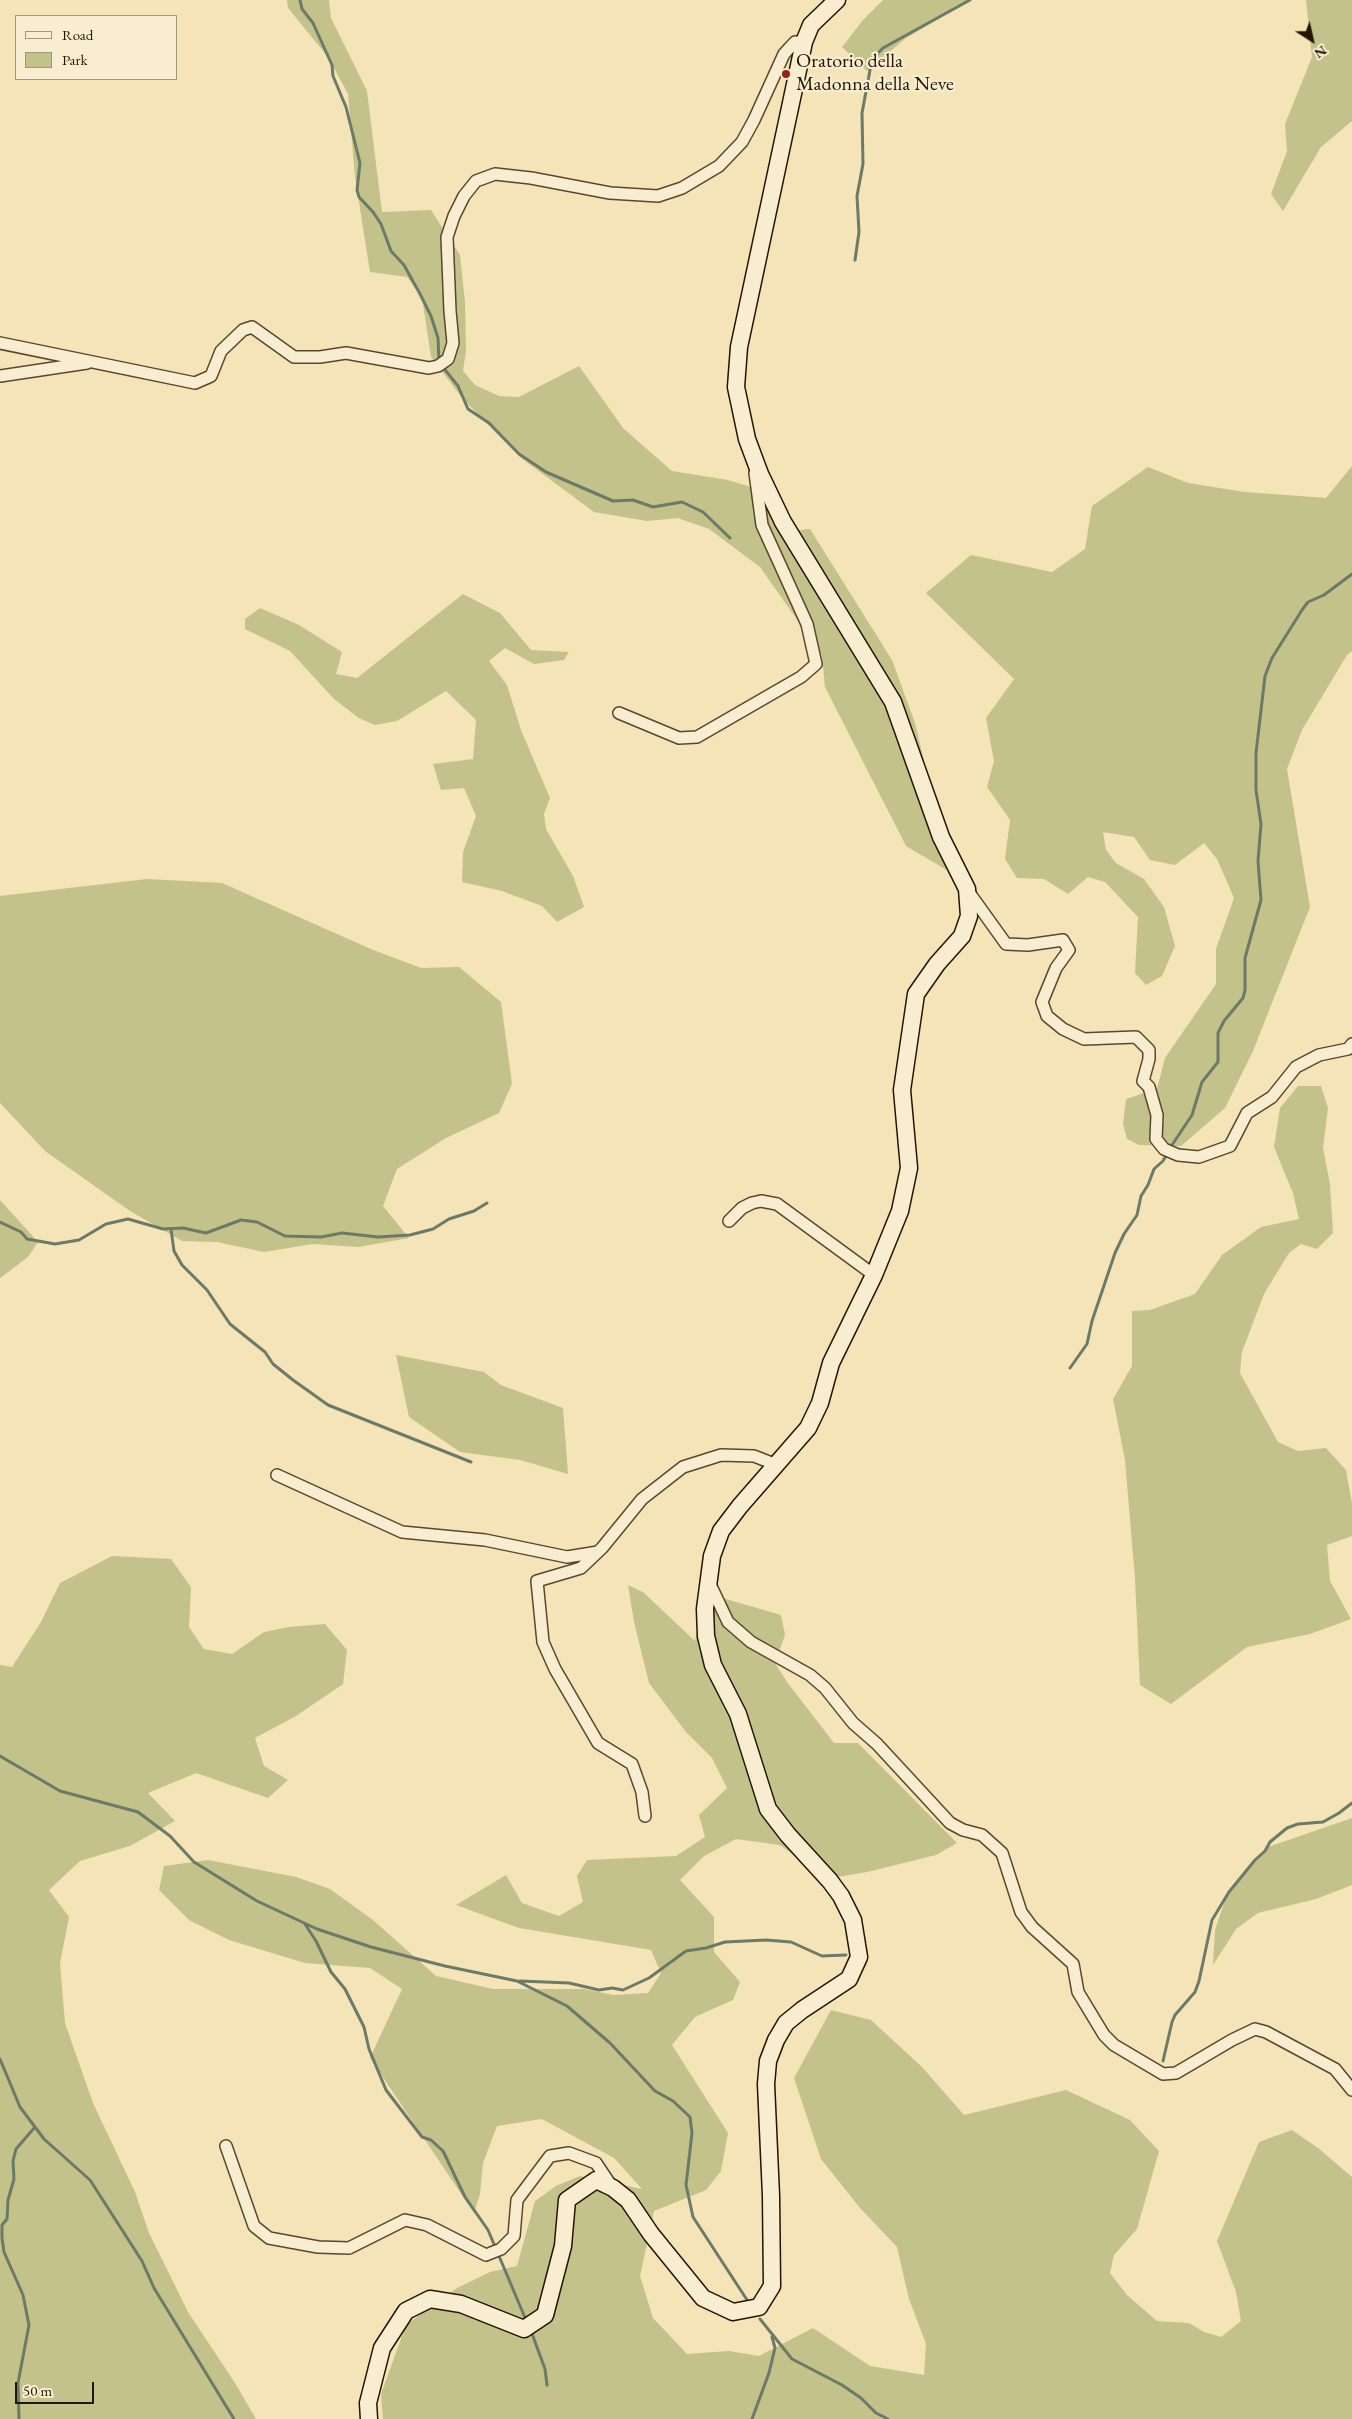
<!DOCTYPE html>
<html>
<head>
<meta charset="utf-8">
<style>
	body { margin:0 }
	#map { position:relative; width:1352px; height:2419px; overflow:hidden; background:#f5e4b7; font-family:"EB Garamond",serif }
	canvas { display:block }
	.legend { position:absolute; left:15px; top:15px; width:162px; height:65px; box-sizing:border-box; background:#f8edd0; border:1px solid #a3967d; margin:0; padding:6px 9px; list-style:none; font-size:15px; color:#241401 }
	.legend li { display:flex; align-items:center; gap:10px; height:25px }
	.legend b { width:25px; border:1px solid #a3967d }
	.north { position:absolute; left:1287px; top:15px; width:50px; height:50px; -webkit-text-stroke:4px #f8edd0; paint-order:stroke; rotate:145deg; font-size:14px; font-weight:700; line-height:20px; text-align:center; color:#241401 }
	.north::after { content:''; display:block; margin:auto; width:18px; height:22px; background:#241401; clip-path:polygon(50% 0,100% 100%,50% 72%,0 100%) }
	.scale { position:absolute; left:15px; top:2382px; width:79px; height:22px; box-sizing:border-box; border:2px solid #241401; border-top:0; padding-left:6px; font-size:15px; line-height:18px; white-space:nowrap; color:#241401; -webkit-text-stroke:4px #f8edd0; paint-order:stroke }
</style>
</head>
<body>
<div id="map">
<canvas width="1352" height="2419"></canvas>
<ul class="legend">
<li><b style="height:6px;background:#f8edd0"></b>Road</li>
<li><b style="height:14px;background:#c2c28a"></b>Park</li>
</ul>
<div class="north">N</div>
<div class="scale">50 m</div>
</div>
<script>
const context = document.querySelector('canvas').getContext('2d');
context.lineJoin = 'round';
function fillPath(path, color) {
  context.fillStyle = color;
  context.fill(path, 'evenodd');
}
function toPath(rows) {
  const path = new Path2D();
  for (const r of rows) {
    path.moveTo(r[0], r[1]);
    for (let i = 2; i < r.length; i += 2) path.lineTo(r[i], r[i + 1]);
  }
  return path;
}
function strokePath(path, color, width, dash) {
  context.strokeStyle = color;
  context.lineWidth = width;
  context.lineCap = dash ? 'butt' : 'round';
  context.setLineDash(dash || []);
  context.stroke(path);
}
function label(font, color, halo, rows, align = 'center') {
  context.font = font + ' "EB Garamond",serif';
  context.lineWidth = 4.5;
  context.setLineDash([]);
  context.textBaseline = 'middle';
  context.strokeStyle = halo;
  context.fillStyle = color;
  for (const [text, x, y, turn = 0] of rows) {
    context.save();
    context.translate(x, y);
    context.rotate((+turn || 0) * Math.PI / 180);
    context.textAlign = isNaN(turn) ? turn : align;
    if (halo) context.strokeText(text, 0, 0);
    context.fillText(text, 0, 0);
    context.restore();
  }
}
fillPath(toPath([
	[287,0,329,0,331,18,367,91,382,212,431,210,460,255,465,302,466,351,463,371,475,385,499,396,519,397,579,366,623,428,672,471,728,480,761,490,785,532,810,529,892,660,915,723,950,872,906,846,825,687,822,655,760,567,709,529,678,518,647,521,594,512,521,458,463,399,431,357,422,297,407,277,370,272,355,177,348,94,328,57,288,8],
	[883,0,970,0,906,38,867,71,842,47,863,20],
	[1306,0,1352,0,1352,121,1321,147,1283,211,1271,194,1287,151,1285,124,1312,57],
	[1352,466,1352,651,1347,655,1302,730,1287,769,1310,907,1253,1051,1225,1108,1181,1146,1139,1145,1127,1139,1123,1124,1126,1099,1157,1089,1165,1058,1216,984,1216,949,1234,898,1217,859,1204,843,1175,865,1150,860,1134,837,1103,832,1106,850,1116,863,1144,879,1164,907,1175,946,1162,976,1146,985,1135,973,1138,917,1105,882,1088,877,1068,894,1044,879,1017,878,1005,859,1010,820,987,787,994,761,986,718,1014,679,926,593,971,555,1052,572,1085,549,1092,506,1148,467,1188,483,1245,492,1326,498],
	[463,594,500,613,531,650,569,652,564,660,534,664,505,648,489,661,507,685,521,730,550,798,544,814,546,829,573,876,584,907,557,922,542,906,502,891,462,882,463,852,476,816,464,788,441,790,433,764,473,759,476,720,446,691,397,721,375,725,359,718,334,699,290,651,245,629,245,619,260,608,299,625,342,652,336,674,357,678],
	[147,879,222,883,371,949,421,968,459,967,501,1002,512,1084,499,1113,446,1138,397,1169,383,1206,409,1238,358,1247,313,1244,264,1252,217,1242,182,1241,130,1211,45,1151,0,1103,0,896],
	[1298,1086,1321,1086,1328,1108,1323,1148,1330,1184,1333,1233,1317,1249,1301,1244,1289,1253,1264,1294,1242,1352,1240,1373,1278,1442,1298,1451,1326,1448,1346,1470,1352,1504,1352,1536,1327,1545,1330,1581,1351,1619,1310,1634,1247,1647,1171,1704,1140,1685,1135,1579,1125,1460,1113,1399,1132,1366,1132,1311,1150,1310,1195,1294,1222,1255,1261,1227,1299,1219,1293,1193,1274,1147,1280,1108],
	[0,1200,38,1242,28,1257,0,1278],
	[396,1355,484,1372,501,1385,563,1408,568,1474,520,1460,460,1452,409,1417],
	[112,1556,171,1559,191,1587,189,1627,204,1649,232,1654,264,1632,289,1627,325,1624,347,1650,343,1684,296,1716,255,1738,264,1766,288,1780,268,1798,196,1773,148,1793,175,1821,130,1846,80,1861,49,1890,69,1917,60,1963,65,2023,93,2103,135,2192,149,2233,188,2312,235,2383,256,2419,0,2419,0,1665,12,1667,41,1622,60,1583],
	[628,1585,643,1592,695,1641,705,1593,781,1615,785,1635,775,1663,787,1682,834,1743,858,1743,957,1843,936,1855,867,1872,826,1879,780,1845,736,1839,704,1856,680,1880,714,1917,714,1952,740,1982,733,2000,695,2017,672,2045,728,2133,721,2171,706,2190,654,2211,640,2276,653,2318,687,2354,729,2351,759,2356,813,2328,870,2366,924,2375,926,2344,909,2299,897,2247,860,2208,821,2159,794,2078,831,2010,871,2020,922,2067,964,2115,1066,2090,1130,2120,1159,2151,1137,2229,1114,2255,1110,2273,1127,2295,1157,2321,1189,2323,1204,2332,1221,2337,1241,2321,1236,2292,1217,2241,1259,2142,1292,2130,1318,2148,1352,2177,1352,2419,383,2419,381,2394,406,2325,457,2288,490,2272,517,2266,535,2201,556,2186,580,2176,642,2189,614,2158,542,2119,497,2126,483,2163,480,2194,474,2213,370,2058,402,1989,370,1968,305,1963,229,1940,189,1920,159,1890,164,1866,208,1860,296,1877,330,1889,373,1920,436,1976,493,1989,584,1989,614,1995,648,1993,661,1973,651,1950,519,1928,456,1905,506,1875,522,1903,559,1916,583,1902,577,1876,587,1860,676,1856,705,1837,699,1815,727,1788,712,1758,686,1732,649,1683,634,1622],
	[1352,1818,1352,1885,1316,1899,1258,1913,1236,1929,1213,1965,1215,1930,1228,1891,1268,1847]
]), '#c2c28a');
strokePath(toPath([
	[300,0,302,9,313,23,332,65,333,76,346,107,360,163,357,190,359,197,373,212,381,224,391,251,404,265,420,294,431,316,438,338,439,361],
	[855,260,859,232,857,196,863,164,862,113,870,70,875,56,883,48,970,0],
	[442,366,458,386,468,409,489,423,519,454,546,472,613,501,633,500,653,507,682,502,703,512,730,538],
	[1170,1148,1192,1115,1202,1082,1218,1062,1218,1033,1224,1021,1243,998,1245,990,1245,958,1261,900,1258,861,1261,824,1256,790,1256,753,1265,676,1272,658,1302,610,1308,602,1324,595,1352,574],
	[0,1222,21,1232,27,1239,55,1244,79,1240,106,1224,128,1219,163,1229,183,1228,206,1233,241,1220,257,1222,285,1236,321,1237,342,1233,378,1237,410,1235,433,1229,449,1219,474,1211,487,1203],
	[171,1229,174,1251,182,1265,207,1290,230,1324,265,1352,273,1364,293,1380,328,1405,471,1462],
	[1070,1368,1087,1344,1092,1321,1115,1253,1124,1234,1137,1215,1141,1196,1148,1185,1154,1169,1163,1161,1167,1154],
	[0,1756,60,1791,138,1812,170,1836,194,1862,257,1901,317,1929,371,1947,445,1966,517,1981,567,2006,610,2043,655,2091,673,2101,690,2117,692,2133,686,2185,693,2217,749,2303],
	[305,1924,316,1941,331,1972,345,1989,364,2027,369,2049,386,2090,422,2137,431,2140,443,2151,465,2197,488,2230,526,2320],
	[520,1981,569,1983,599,1990,612,1988,623,1990,649,1978,686,1951,706,1948,725,1942,766,1940,791,1942,822,1956,846,1955],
	[0,2059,20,2107,44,2139,90,2180,142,2261,154,2288,234,2419],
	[1163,2061,1172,2022,1175,2015,1195,1992,1199,1981,1212,1920,1229,1892,1255,1860,1265,1851,1270,1842,1287,1828,1298,1824,1323,1822,1339,1813,1352,1803],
	[760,2319,792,2359,842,2385,861,2398,876,2413,888,2419],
	[531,2331,545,2369,547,2385],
	[19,2419,18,2383,29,2325,23,2295,4,2252,2,2238,2,2225,7,2219,8,2200,14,2179,13,2161,16,2149,35,2127],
	[752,2419,769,2373,775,2348,772,2337]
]), '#6c7b68', 3);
const street = toPath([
	[0,343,195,383,211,376,221,351,243,330,252,327,294,357,320,357,346,353,429,368,438,366,448,359,453,343,450,311,447,237,454,216,464,196,476,181,495,174,531,178,610,193,658,196,682,188,719,166,742,142,754,120,784,54,795,42,804,42],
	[0,376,87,363],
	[619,713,679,738,697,737,801,677,816,664,807,624,762,525,755,473],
	[968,891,1006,944,1028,945,1063,940,1069,950,1056,968,1042,1002,1047,1016,1063,1029,1084,1039,1136,1037,1149,1050,1149,1059,1143,1081,1149,1087,1157,1115,1156,1139,1164,1149,1178,1155,1199,1157,1230,1146,1247,1113,1272,1097,1296,1067,1319,1055,1348,1049,1352,1044],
	[729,1221,742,1208,752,1203,761,1201,777,1204,874,1275],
	[277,1475,402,1532,485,1540,567,1557,598,1552],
	[709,1582,728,1622,751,1642,810,1675,825,1688,853,1723,877,1744,950,1823,963,1830,982,1835,1002,1853,1021,1912,1032,1927,1073,1964,1078,1992,1104,2035,1114,2045,1163,2074,1176,2073,1232,2040,1255,2029,1266,2032,1335,2069,1352,2090],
	[645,1816,642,1792,632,1764,598,1743,555,1669,543,1642,537,1581,581,1568,602,1548,642,1499,683,1467,721,1455,754,1456,777,1465],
	[226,2146,254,2226,269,2238,318,2247,349,2248,405,2220,427,2225,486,2255,501,2249,514,2236,517,2200,550,2156,569,2153,596,2163,612,2187]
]);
const secondary = toPath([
	[369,2419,368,2403,382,2348,406,2311,430,2299,461,2304,524,2329,545,2315,563,2246,567,2200,596,2180,613,2188,628,2200,651,2234,703,2298,733,2312,759,2307,772,2286,771,2196,766,2084,768,2061,776,2040,786,2023,802,2010,849,1979,859,1957,853,1920,841,1896,830,1881,788,1835,768,1809,738,1714,713,1665,706,1636,705,1609,712,1556,721,1531,740,1506,808,1428,820,1403,831,1363,874,1275,900,1211,909,1168,902,1090,916,994,937,964,962,936,969,916,967,889,941,837,893,702,783,522,760,474,747,439,736,387,739,347,804,42,811,25,837,0]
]);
strokePath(street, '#58482e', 14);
strokePath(secondary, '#241401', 19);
strokePath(street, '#f8edd0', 11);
strokePath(secondary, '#f8edd0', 16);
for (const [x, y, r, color] of [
	[786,74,5,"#8f2418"]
]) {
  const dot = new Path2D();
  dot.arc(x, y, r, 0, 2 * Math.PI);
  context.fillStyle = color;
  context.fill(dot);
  strokePath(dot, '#f8edd0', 2);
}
label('20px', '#241401', '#f8edd0', [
	["Oratorio della",796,62],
	["Madonna della Neve",796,85]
], 'left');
</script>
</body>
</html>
